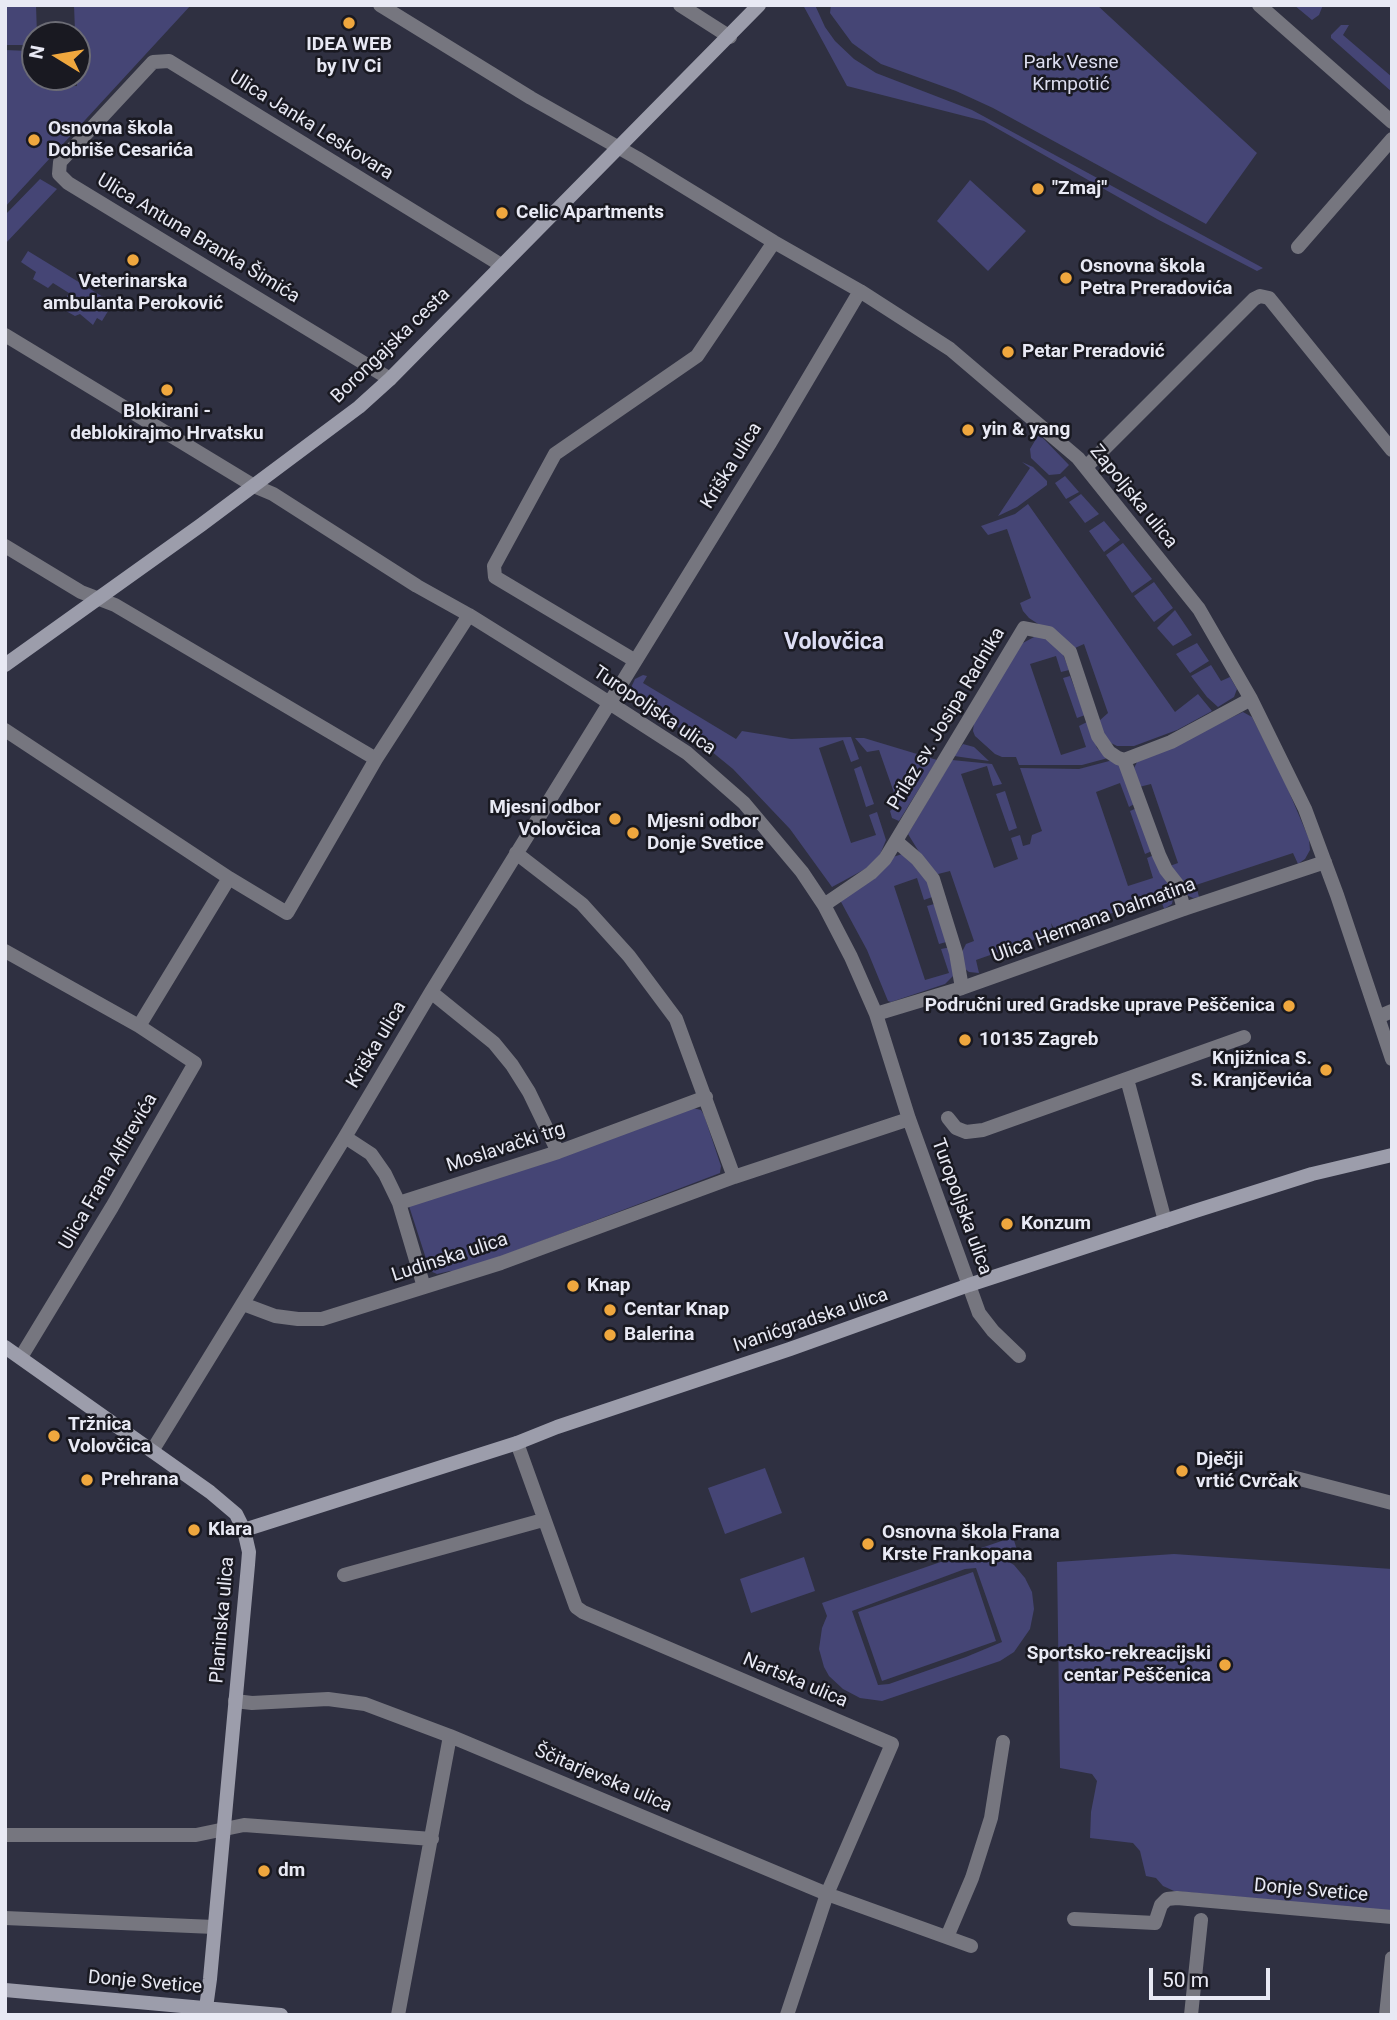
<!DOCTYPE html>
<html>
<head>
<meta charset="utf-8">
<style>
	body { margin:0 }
	#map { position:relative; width:1397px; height:2020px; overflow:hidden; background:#2f3041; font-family:Roboto,sans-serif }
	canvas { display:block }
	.frame { position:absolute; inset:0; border:7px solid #e8e9f4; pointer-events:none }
	.north { position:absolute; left:21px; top:21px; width:70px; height:70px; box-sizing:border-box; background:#191921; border:2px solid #6c6c75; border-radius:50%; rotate:281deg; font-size:19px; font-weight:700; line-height:28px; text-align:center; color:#e8e9f4 }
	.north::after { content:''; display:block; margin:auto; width:24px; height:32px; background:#efa73e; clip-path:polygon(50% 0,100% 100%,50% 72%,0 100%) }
	.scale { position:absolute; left:1149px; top:1968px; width:121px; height:32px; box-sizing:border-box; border:4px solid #e8e9f4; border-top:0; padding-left:9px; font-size:21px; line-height:24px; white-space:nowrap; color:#e8e9f4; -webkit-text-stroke:5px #191921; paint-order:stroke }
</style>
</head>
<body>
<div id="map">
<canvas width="1397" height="2020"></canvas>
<div class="frame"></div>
<div class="north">N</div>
<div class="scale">50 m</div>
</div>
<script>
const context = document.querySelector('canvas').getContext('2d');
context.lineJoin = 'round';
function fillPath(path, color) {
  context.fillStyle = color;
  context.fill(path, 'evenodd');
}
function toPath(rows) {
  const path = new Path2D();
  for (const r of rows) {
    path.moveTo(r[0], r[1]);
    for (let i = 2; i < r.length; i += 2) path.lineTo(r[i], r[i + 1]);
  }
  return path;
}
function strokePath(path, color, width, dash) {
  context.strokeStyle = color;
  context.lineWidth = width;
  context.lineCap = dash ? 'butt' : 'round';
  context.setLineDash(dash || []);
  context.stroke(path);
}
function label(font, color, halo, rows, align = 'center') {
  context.font = font + ' Roboto,sans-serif';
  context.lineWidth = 5;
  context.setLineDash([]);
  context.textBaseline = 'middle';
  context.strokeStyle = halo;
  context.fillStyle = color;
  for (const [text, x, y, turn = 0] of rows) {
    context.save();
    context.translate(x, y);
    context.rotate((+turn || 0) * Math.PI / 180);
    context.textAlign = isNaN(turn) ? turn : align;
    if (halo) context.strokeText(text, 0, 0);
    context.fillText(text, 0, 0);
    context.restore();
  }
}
fillPath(toPath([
	[5,5,36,5,37,35,35,41,29,41,29,45,5,45],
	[74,5,191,5,5,207,5,50,29,51,30,56,35,56,35,77,40,77,41,87,77,86],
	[803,5,815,5,825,27,835,41,854,59,876,73,972,110,1263,268,1257,271,1157,219,984,121,847,86],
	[831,5,1097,5,1257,153,1206,224,993,108,956,91,881,64,852,43,830,13],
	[1294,5,1315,7,1323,5,1319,15,1312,20],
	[1341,25,1349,25,1343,35,1392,77,1392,92,1331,38,1331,35],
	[40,179,57,189,5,244,5,215],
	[970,180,1026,231,988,271,937,221],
	[28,251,113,303,102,321,97,318,93,325,80,314,75,316,66,311,69,306,63,303,69,293,53,283,48,288,33,279,36,272,21,262],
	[1039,434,1069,465,1060,474,1049,475,1031,458,1030,449],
	[1022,462,1033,467,1047,481,1047,485,1017,507,998,516,1030,468],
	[1065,476,1079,492,1066,499,1055,483],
	[1081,494,1099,514,1085,523,1069,502],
	[1028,504,1175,712,1198,694,1212,711,1177,730,1134,746,1117,746,1105,740,1099,721,1108,713,1084,644,1075,648,1029,618,1023,611,1020,603,1031,598,1007,529,988,535,981,526,1015,514],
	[1104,521,1120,540,1104,552,1089,531],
	[1123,543,1152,579,1132,593,1106,555],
	[1154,582,1173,608,1154,622,1134,596],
	[1175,610,1192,635,1173,646,1157,628],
	[1034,637,1044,637,1061,649,1069,670,1061,672,1056,656,1030,664,1061,755,1086,747,1079,726,1087,722,1097,748,1108,758,1082,765,1019,765,1016,757,1002,757,995,754,975,736,973,731,974,722,1021,644],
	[1197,643,1209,661,1190,673,1176,654],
	[1211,665,1221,681,1230,677,1237,689,1234,697,1218,707,1207,697,1191,676],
	[643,675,647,676,643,683,736,739,742,731,791,739,851,737,859,759,851,762,843,740,819,748,851,843,876,835,869,815,877,812,886,840,879,857,867,868,832,887,790,829,733,769,700,742,628,694,635,679],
	[1070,676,1085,715,1077,718,1063,678],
	[1243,712,1252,717,1284,780,1309,839,1310,850,1305,859,1298,864,1293,853,1196,885,1199,897,1193,898,1186,895,1167,867,1178,863,1151,784,1139,787,1134,768,1137,762],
	[855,738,864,738,937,760,899,821,892,818,890,811,898,804,879,750,867,752],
	[963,744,974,747,989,761,954,756],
	[952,760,992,764,1002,784,993,786,987,766,961,774,994,868,1018,859,1011,838,1020,835,1023,846,1030,844,1032,835,1042,831,1020,768,1079,769,1113,760,1122,767,1136,803,1129,807,1120,783,1096,792,1128,886,1153,878,1147,858,1154,855,1170,884,1174,894,1172,904,1164,909,1160,897,1056,932,1051,923,1053,933,976,960,979,973,969,972,964,968,962,952,966,944,974,941,950,871,938,874,935,873,924,860,908,834],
	[861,766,874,804,866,807,854,769],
	[1005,791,1017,828,1009,831,996,794],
	[1137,808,1152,851,1145,854,1130,811],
	[902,854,920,869,935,896,924,900,917,878,894,886,925,980,949,973,941,949,951,947,954,975,945,984,891,1002,888,1001,867,950,840,900,874,879,893,857],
	[938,903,950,941,939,944,927,906],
	[693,1108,701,1110,704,1115,721,1166,720,1173,455,1274,450,1271,437,1274,430,1271,409,1206],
	[765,1468,782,1513,725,1534,708,1488],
	[1013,1537,1017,1550,1001,1557,1014,1565,1025,1578,1032,1592,1034,1609,1030,1629,1014,1652,1000,1661,882,1701,860,1698,843,1689,829,1676,824,1667,819,1649,822,1628,827,1616,822,1603],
	[976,1568,1002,1642,966,1657,889,1684,878,1685,852,1611,965,1569],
	[1174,1554,1392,1569,1392,1911,1174,1891,1163,1886,1156,1878,1146,1876,1140,1851,1133,1843,1090,1838,1091,1812,1097,1781,1092,1774,1060,1768,1057,1562],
	[804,1557,815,1591,751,1613,740,1579],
	[973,1572,996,1641,882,1681,858,1612]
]), '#454575');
strokePath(toPath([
	[380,5,531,98,637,158,774,242,860,291,950,349,1078,458,1199,609,1251,699,1305,809,1337,895,1392,1059],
	[680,5,730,37],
	[1259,5,1392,122],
	[1298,247,1392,139],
	[5,335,254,486,273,494,417,586,469,615,594,693,687,753,744,803,802,872,824,905,851,957,876,1014,909,1119,979,1313,993,1331,1019,1356],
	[390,379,68,183,59,174,60,162,153,62,169,61,501,265],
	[1086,467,1254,299,1260,296,1269,298,1392,450],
	[5,546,81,592,115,605,376,759],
	[634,660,495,577,494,566,555,454,697,356,774,242],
	[5,730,229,878],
	[1124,760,1159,855,1166,870,1177,884,1184,909],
	[896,841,917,859,933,879,956,953,962,988],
	[516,853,582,904,629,956,676,1019,734,1177],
	[824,905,871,873,885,859,1024,628,1049,633,1070,652,1098,736,1109,752,1118,758,1124,760,1171,742,1251,699],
	[5,951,139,1026],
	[431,992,494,1043,512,1065,529,1092,558,1152],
	[876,1014,962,988,1184,909,1325,862],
	[1378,1017,1392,1011],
	[1127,1079,1165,1221],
	[948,1118,956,1128,966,1132,983,1130,1244,1037],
	[345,1137,371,1154,385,1174,399,1203],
	[424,1287,399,1203,558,1152,706,1097],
	[243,1304,275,1316,298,1319,322,1319,501,1263,734,1177,909,1119],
	[21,1357,112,1207,195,1063,139,1026,229,878,287,913,376,759,469,615],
	[517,1443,576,1607,583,1612,892,1744,827,1894,787,2015],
	[152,1451,345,1137,431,992,770,443,860,291],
	[1292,1477,1392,1503],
	[344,1575,543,1520],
	[235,1701,252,1703,328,1699,365,1704,450,1736,827,1894,971,1946],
	[5,1835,196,1835,244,1825,432,1839],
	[5,1918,214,1927],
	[1074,1919,1155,1923,1161,1905,1167,1899,1177,1898,1392,1917],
	[947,1937,972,1878,991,1818,1003,1742],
	[398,2015,450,1736],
	[1191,2015,1201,1920],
	[1386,2015,1392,1958]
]), '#76767f', 14);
strokePath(toPath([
	[5,665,201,525,359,407,390,379,759,5],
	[5,1347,210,1492,236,1514,244,1530,249,1552,248,1565,210,1979,205,2015],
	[244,1530,517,1443,557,1427,790,1349,969,1285,1195,1211,1312,1174,1392,1155],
	[5,1990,281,2015]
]), '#9c9dab', 14);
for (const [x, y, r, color] of [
	[349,23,7,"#efa73e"],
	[34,140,7,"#efa73e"],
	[1038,189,7,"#efa73e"],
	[502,213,7,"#efa73e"],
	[133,260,7,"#efa73e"],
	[1066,278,7,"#efa73e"],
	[1008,352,7,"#efa73e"],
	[167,390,7,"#efa73e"],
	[968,430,7,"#efa73e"],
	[615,819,7,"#efa73e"],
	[633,833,7,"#efa73e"],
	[1289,1006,7,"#efa73e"],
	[965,1040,7,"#efa73e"],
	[1326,1070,7,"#efa73e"],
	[1007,1224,7,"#efa73e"],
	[573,1286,7,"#efa73e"],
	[610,1310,7,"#efa73e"],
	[610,1335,7,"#efa73e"],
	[54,1436,7,"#efa73e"],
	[1182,1471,7,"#efa73e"],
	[87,1480,7,"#efa73e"],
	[194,1530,7,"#efa73e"],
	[868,1544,7,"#efa73e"],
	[1225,1665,7,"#efa73e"],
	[264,1871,7,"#efa73e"]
]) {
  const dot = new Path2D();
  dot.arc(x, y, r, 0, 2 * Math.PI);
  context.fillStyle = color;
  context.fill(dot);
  strokePath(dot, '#191921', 2.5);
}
label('bold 19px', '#e8e9f4', '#191921', [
	["IDEA WEB",349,45,"center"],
	["by IV Ci",349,67,"center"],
	["Osnovna škola",48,129],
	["Dobriše Cesarića",48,151],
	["\"Zmaj\"",1052,189],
	["Celic Apartments",516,213],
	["Osnovna škola",1080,267],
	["Petra Preradovića",1080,289],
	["Veterinarska",133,282,"center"],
	["ambulanta Peroković",133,304,"center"],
	["Petar Preradović",1022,352],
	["Blokirani -",167,412,"center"],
	["deblokirajmo Hrvatsku",167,434,"center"],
	["yin & yang",982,430],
	["Mjesni odbor",601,808,"right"],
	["Volovčica",601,830,"right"],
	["Mjesni odbor",647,822],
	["Donje Svetice",647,844],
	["Područni ured Gradske uprave Peščenica",1275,1006,"right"],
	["10135 Zagreb",979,1040],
	["Knjižnica S.",1312,1059,"right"],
	["S. Kranjčevića",1312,1081,"right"],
	["Konzum",1021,1224],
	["Knap",587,1286],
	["Centar Knap",624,1310],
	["Balerina",624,1335],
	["Tržnica",68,1425],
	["Volovčica",68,1447],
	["Dječji",1196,1460],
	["vrtić Cvrčak",1196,1482],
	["Prehrana",101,1480],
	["Klara",208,1530],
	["Osnovna škola Frana",882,1533],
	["Krste Frankopana",882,1555],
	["Sportsko-rekreacijski",1211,1654,"right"],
	["centar Peščenica",1211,1676,"right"],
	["dm",278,1871]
], 'left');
label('19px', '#dcddef', '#191921', [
	["Park Vesne",1071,63],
	["Krmpotić",1071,85]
]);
label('19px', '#e8e9f4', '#191921', [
	["Ulica Janka Leskovara",311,126,32],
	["Ulica Antuna Branka Šimića",198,239,31],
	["Borongajska cesta",391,346,-44],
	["Kriška ulica",732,466,-58],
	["Zapoljska ulica",1133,497,51],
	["Turopoljska ulica",654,711,34],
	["Prilaz sv. Josipa Radnika",947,719,-59],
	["Ulica Hermana Dalmatina",1094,921,-20],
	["Kriška ulica",377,1045,-59],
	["Moslavački trg",506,1148,-18],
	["Ulica Frana Alfirevića",109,1172,-60],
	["Turopoljska ulica",961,1207,70],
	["Ludinska ulica",450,1258,-18],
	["Ivanićgradska ulica",811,1321,-19],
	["Planinska ulica",223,1620,-85],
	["Nartska ulica",795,1681,23],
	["Ščitarjevska ulica",603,1779,23],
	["Donje Svetice",1311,1891,5],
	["Donje Svetice",145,1983,5]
]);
label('bold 23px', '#dddef4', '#191921', [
	["Volovčica",834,643]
]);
</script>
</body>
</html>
